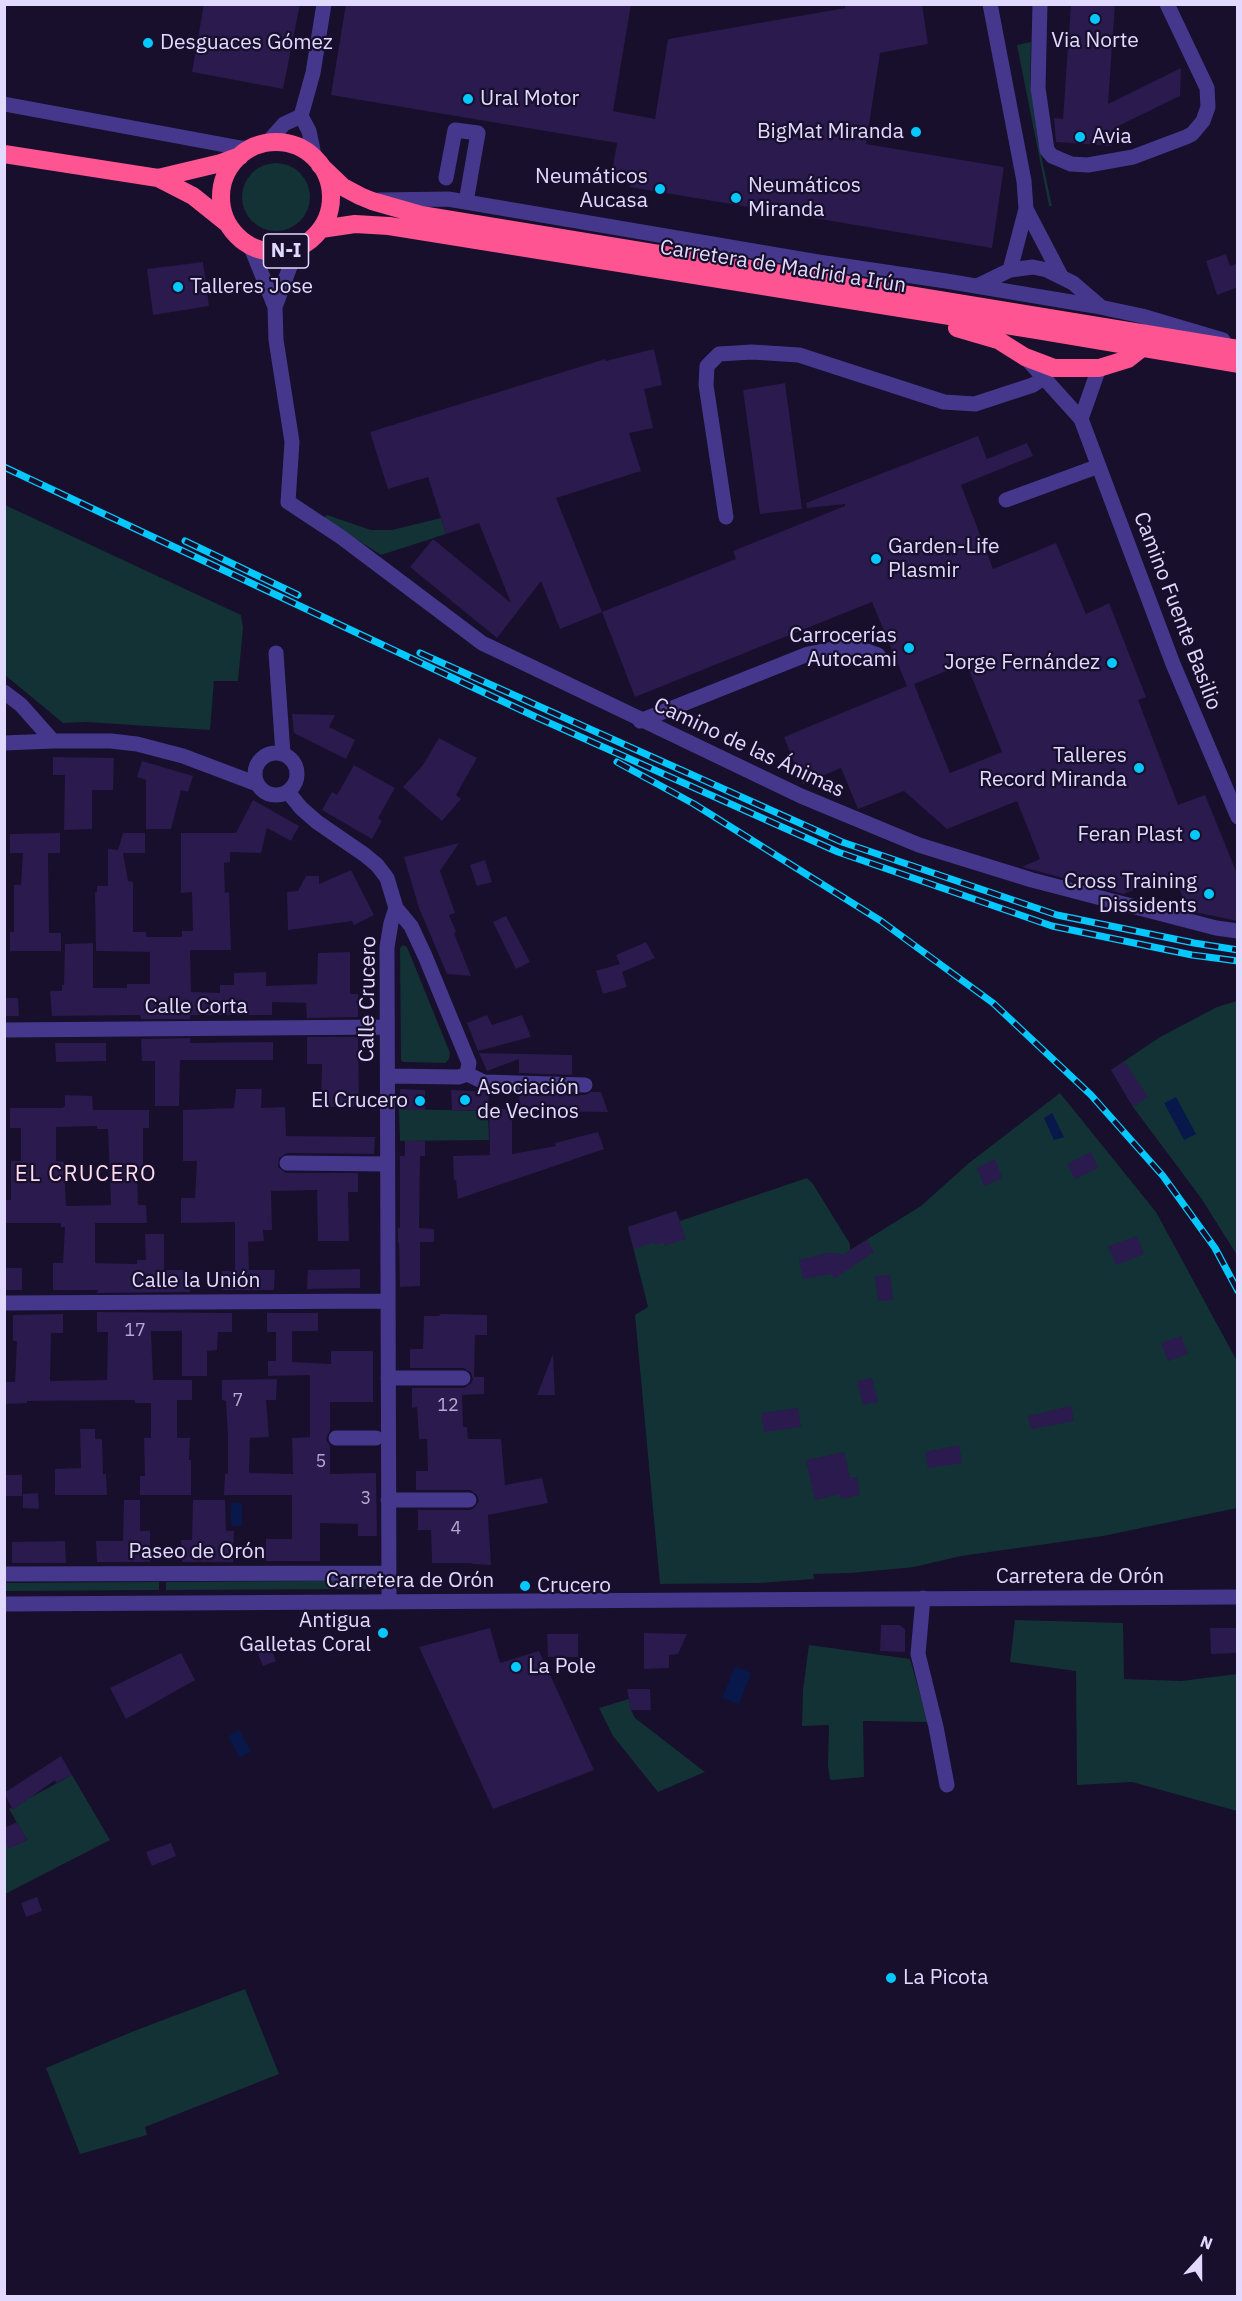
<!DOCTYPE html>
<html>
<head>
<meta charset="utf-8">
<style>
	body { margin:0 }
	#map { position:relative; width:1242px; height:2301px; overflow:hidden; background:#170f2b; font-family:"IBM Plex Sans",sans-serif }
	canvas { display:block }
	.frame { position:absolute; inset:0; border:6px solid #e2d9ff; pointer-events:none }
	.north { position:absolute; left:1170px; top:2229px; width:60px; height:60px; -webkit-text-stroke:4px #170f2b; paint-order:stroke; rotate:21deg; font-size:16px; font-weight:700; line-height:24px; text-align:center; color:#e2d9ff }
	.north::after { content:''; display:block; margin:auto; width:21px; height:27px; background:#e2d9ff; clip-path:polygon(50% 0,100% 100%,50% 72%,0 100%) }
</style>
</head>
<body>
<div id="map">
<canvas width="1242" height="2301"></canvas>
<div class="frame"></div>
<div class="north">N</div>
</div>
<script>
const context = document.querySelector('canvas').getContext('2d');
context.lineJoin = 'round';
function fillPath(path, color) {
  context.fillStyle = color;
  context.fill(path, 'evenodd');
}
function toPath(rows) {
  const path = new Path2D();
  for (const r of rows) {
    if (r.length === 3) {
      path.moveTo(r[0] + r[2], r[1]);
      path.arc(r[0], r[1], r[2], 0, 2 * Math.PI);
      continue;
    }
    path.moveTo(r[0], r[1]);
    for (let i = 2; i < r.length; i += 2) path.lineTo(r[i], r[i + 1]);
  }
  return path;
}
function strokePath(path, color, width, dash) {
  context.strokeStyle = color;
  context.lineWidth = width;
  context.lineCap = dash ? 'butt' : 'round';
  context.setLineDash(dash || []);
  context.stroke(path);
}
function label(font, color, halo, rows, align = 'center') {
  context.font = font + ' "IBM Plex Sans",sans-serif';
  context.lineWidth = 4.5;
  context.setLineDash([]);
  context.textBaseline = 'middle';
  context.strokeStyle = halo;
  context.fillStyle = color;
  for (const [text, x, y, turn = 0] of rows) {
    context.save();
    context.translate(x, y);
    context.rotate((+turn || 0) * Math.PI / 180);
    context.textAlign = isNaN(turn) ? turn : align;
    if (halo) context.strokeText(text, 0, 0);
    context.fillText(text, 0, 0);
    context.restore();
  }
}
fillPath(toPath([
	[1031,42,1030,83,1038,141,1052,206,1049,206,1017,45],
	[276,197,34],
	[5,505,241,615,243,628,238,681,214,681,210,730,86,722,63,723,5,675],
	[327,515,371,530,392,530,441,518,446,534,381,555,323,518],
	[403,945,407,947,450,1053,449,1059,445,1063,403,1062,401,1060,400,948],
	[1237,1001,1237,1255,1201,1198,1133,1107,1111,1070,1160,1037,1217,1007],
	[1060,1093,1156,1212,1237,1361,1237,1508,1103,1536,961,1556,914,1567,851,1573,813,1574,814,1579,759,1583,660,1584,635,1315,648,1307,628,1227,676,1211,680,1221,807,1178,813,1184,850,1244,850,1250,921,1206,969,1163],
	[399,1109,488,1111,489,1140,400,1141],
	[311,1581,363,1581,367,1589,166,1590,166,1582],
	[159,1582,159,1590,5,1591,5,1583],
	[1015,1620,1123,1623,1124,1679,1181,1681,1237,1674,1237,1811,1132,1782,1077,1785,1076,1671,1010,1662],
	[809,1645,910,1659,928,1722,863,1721,864,1777,832,1780,830,1779,828,1765,829,1725,802,1726,803,1690],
	[629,1699,631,1710,635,1718,705,1772,658,1792,613,1736,599,1708],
	[72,1775,110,1840,5,1894,4,1839,10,1848,27,1840,9,1809],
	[245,1989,279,2074,145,2127,147,2135,80,2154,46,2068,134,2031]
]), '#123235');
fillPath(toPath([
	[1176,1097,1196,1134,1184,1140,1164,1103],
	[1052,1113,1064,1137,1054,1140,1044,1118],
	[231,1503,242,1503,242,1526,231,1526],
	[735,1666,751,1673,739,1704,722,1698],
	[239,1730,251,1751,240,1758,228,1736]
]), '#08184b');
fillPath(toPath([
	[204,4,300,4,283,89,192,72],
	[346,4,631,4,613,111,655,119,668,39,845,8,845,4,922,4,928,44,880,53,866,144,1004,167,992,248,630,187,632,176,612,172,617,143,331,95],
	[1071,4,1115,4,1108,104,1181,68,1180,96,1114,128,1112,146,1056,142,1054,118,1063,119],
	[1226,254,1230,266,1238,263,1238,287,1217,295,1206,261],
	[203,262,209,306,153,315,147,269],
	[654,349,662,385,644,389,653,428,629,433,641,471,556,498,602,612,560,629,541,581,497,638,410,567,433,539,511,603,479,523,446,534,428,477,388,489,370,432,605,359,606,361],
	[785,383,802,509,760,514,743,390],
	[978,436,987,459,1027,443,1033,456,961,485,993,569,1056,543,1086,614,1109,603,1146,697,1138,700,1178,805,1205,795,1238,876,1238,921,1189,911,1173,875,1123,894,1022,867,1040,859,1017,801,947,829,904,791,858,809,841,768,803,784,784,737,907,686,872,602,635,697,602,612,736,559,733,551,845,506,845,504,807,508,806,503],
	[966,663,1002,752,950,773,914,684],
	[292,714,335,715,329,727,355,740,346,759,294,733],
	[439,738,477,758,456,795,461,799,442,821,403,787,423,765],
	[53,757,114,758,113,790,92,790,92,829,64,830,65,775,53,775],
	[142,761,193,776,188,792,181,790,171,829,146,829,146,780,137,777],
	[354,765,395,788,378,818,382,821,372,839,322,810,332,792,337,795],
	[253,800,299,826,291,841,267,828,261,853,230,852,230,862,224,863,225,893,229,892,231,950,190,950,191,992,220,993,220,985,234,985,234,973,266,972,266,986,317,984,318,953,350,952,350,994,358,994,358,1017,307,1018,306,1003,272,1002,272,1015,190,1015,190,1019,141,1019,140,1015,52,1016,50,991,62,991,62,985,64,985,65,944,93,943,93,988,127,988,127,984,150,984,150,952,96,951,95,892,97,892,97,886,108,886,108,849,118,850,123,833,145,833,145,853,123,853,128,881,133,882,133,932,146,932,146,937,182,937,182,931,193,931,192,892,181,893,181,833,236,833],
	[60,833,60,853,48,853,49,933,61,933,61,951,10,951,10,932,14,932,14,885,21,885,23,853,10,853,10,834],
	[459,843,440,871,455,913,449,915,456,932,454,933,471,976,447,974,419,908,404,857],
	[485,860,492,882,477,886,470,865],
	[351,870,374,915,354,925,352,921,288,930,287,892,298,891,306,876,319,876,319,884],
	[506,916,530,962,516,969,493,922],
	[646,942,655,958,622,972,620,966,627,987,603,994,596,971,620,964,616,955],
	[4,998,18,998,19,1016,4,1016],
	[487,1015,492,1025,522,1015,531,1037,478,1051,467,1023],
	[307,1037,358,1037,359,1107,321,1107,322,1064,307,1064],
	[190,1038,190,1043,273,1042,273,1060,180,1060,179,1106,155,1106,155,1061,142,1061,141,1039],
	[55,1043,106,1043,106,1061,56,1062],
	[479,1053,572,1055,572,1075,519,1073,519,1059,487,1071],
	[1125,1062,1148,1097,1133,1107,1111,1070],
	[236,1089,262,1089,261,1108,285,1107,286,1136,375,1137,374,1154,287,1153,279,1158,278,1167,286,1173,358,1173,358,1192,348,1192,349,1241,318,1241,317,1190,271,1191,272,1230,263,1230,264,1241,248,1242,249,1270,275,1270,274,1290,222,1290,222,1271,235,1271,235,1222,181,1223,181,1198,195,1198,197,1161,183,1161,183,1110,234,1108],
	[400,1089,425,1090,425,1110,399,1109],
	[451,1090,489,1092,488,1111,452,1110],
	[591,1092,601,1092,608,1112,520,1111,519,1093,585,1095],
	[65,1095,92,1096,93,1110,149,1110,149,1128,143,1128,143,1174,137,1174,138,1205,146,1205,147,1223,95,1223,95,1263,137,1264,137,1260,146,1260,145,1234,164,1234,164,1270,189,1270,190,1292,97,1293,98,1290,53,1290,53,1263,63,1263,65,1227,61,1227,61,1223,4,1223,4,1200,11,1200,11,1161,21,1161,21,1128,10,1128,10,1108,62,1108,65,1106],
	[97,1126,97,1129,108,1129,111,1205,66,1206,64,1162,56,1161,56,1127],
	[489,1109,512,1109,512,1154,556,1146,555,1143,598,1132,604,1149,458,1199,456,1180,454,1180,453,1156,490,1155],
	[405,1141,425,1141,425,1156,420,1156,419,1228,434,1229,434,1242,420,1242,420,1286,400,1287,399,1243,398,1243,398,1228,400,1228,400,1156,405,1156],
	[1091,1152,1098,1168,1075,1179,1067,1164],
	[995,1159,1002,1178,984,1186,977,1168],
	[676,1211,686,1239,664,1246,664,1242,655,1245,654,1242,634,1249,628,1227],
	[1137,1236,1144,1254,1116,1265,1108,1246],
	[867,1240,874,1252,834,1279,832,1274,803,1279,799,1260,828,1253,844,1254],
	[4,1268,22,1268,22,1290,4,1290],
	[360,1269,360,1288,307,1289,308,1270],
	[890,1275,893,1300,878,1301,875,1276],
	[97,1312,232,1313,232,1332,218,1332,217,1350,207,1351,207,1376,182,1376,182,1331,151,1331,153,1380,192,1380,192,1400,177,1400,177,1438,190,1438,189,1460,191,1460,191,1495,140,1495,140,1476,145,1476,144,1438,151,1438,151,1403,135,1403,135,1400,27,1401,27,1403,4,1404,4,1382,15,1382,17,1341,13,1341,13,1315,63,1314,63,1333,51,1333,50,1381,107,1380,108,1332,97,1332],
	[267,1313,318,1313,318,1331,292,1331,292,1362,331,1364,331,1351,373,1351,373,1402,330,1402,330,1430,326,1439,330,1446,330,1474,376,1473,377,1536,358,1536,358,1524,320,1523,320,1561,266,1561,266,1539,292,1539,292,1495,224,1495,225,1474,228,1474,228,1438,226,1401,222,1400,222,1380,277,1379,276,1400,266,1400,269,1437,250,1438,249,1473,293,1474,292,1438,310,1437,310,1375,268,1376,268,1361,276,1361,276,1332,267,1332],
	[440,1314,487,1315,487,1335,475,1335,474,1377,484,1377,484,1394,462,1395,463,1427,467,1427,468,1439,501,1439,505,1485,542,1478,548,1503,488,1515,491,1565,472,1564,471,1563,432,1563,431,1530,418,1530,418,1510,470,1510,474,1508,479,1501,477,1495,470,1490,416,1490,416,1471,428,1471,427,1439,419,1439,417,1407,412,1408,412,1388,464,1388,471,1383,473,1379,471,1373,464,1368,410,1368,410,1349,423,1349,424,1316,439,1316],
	[1181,1336,1188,1354,1168,1361,1161,1343],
	[553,1354,555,1395,537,1395],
	[872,1378,878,1402,863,1405,857,1381],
	[1071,1406,1074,1421,1031,1429,1028,1416],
	[798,1408,801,1427,764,1432,761,1413],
	[80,1429,95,1429,95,1439,102,1439,103,1474,106,1474,107,1495,55,1495,55,1469,81,1468],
	[959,1445,962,1463,928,1468,925,1452],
	[844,1452,850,1478,857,1477,860,1495,841,1499,840,1494,815,1500,806,1460],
	[4,1475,22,1475,22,1496,4,1496],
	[38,1493,39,1509,23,1508,23,1494],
	[124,1500,140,1500,140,1531,150,1531,150,1562,97,1562,96,1541,123,1541],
	[193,1500,225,1500,226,1531,234,1531,233,1562,182,1562,181,1540,192,1540],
	[65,1541,66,1563,12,1563,12,1542],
	[881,1625,899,1625,905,1629,905,1652,880,1651],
	[490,1628,500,1663,539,1651,594,1770,493,1809,419,1647],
	[1210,1628,1236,1628,1236,1653,1211,1654],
	[644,1633,687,1634,678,1654,669,1655,669,1668,644,1669],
	[547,1634,578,1634,578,1657,548,1657],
	[269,1644,276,1661,263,1666,256,1649],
	[181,1653,195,1680,126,1719,110,1688],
	[627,1689,650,1689,651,1710,631,1710],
	[61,1756,72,1775,56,1783,55,1780,13,1810,4,1793],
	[17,1822,27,1840,9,1849,4,1839,4,1828],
	[171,1843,176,1856,152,1866,146,1852],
	[37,1897,42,1911,26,1917,21,1903]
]), '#2a1a4d');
strokePath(toPath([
	[990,4,1024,181,1026,209,1010,270],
	[1040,4,1038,88,1047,150,1052,156,1071,164,1088,165,1133,157,1186,137,1192,134,1203,121,1208,107,1207,88,1167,4],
	[4,104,241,148,252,148],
	[267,143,284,124,301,116],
	[314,155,309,131,301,116,313,73,324,4],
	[446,178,455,130,478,133,466,202],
	[379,200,448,199,818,262,946,281,1095,306,1142,316,1223,340],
	[1026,209,1061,276],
	[250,245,275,307,276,340,292,442,288,502,341,537,482,643,801,796,919,845,1032,880,1216,928,1238,931],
	[977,286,1010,270,1033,267,1047,270,1073,283,1101,307],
	[275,307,291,264,302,245],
	[1026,358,1081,419,1173,664,1238,817],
	[1081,419,1099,368],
	[1006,500,1099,466],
	[726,517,706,385,707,366,719,354,752,352,799,355,944,402,975,404,1033,385,1044,378],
	[276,653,283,754],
	[4,692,21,705,53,741],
	[640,721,808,654,838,648,859,648,878,655],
	[4,743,53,741,111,741,137,744,183,756,257,784],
	[276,774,21],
	[288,792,301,808,317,822,365,855,377,865,387,878,396,908,411,926,425,956,469,1063,467,1074,459,1077,388,1076],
	[4,1030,387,1027],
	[467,1074,484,1082,585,1085],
	[287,1163,387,1164],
	[4,1303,388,1301],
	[388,1378,463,1378],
	[336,1438,376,1438],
	[388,1500,469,1500],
	[4,1574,389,1573],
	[923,1598,918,1654,936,1727,947,1785],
	[389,1601,387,947,391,923,396,908],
	[4,1604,1238,1597]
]), '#45388c', 15);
strokePath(toPath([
	[276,197,55],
	[4,154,158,178,193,196,228,224],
	[320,165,343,187,360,196,372,201,421,215,1238,349],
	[158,178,221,163,240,156],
	[321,229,355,224,389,226,1037,330,1238,364],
	[957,328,998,340,1025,357,1054,368,1099,368,1128,359,1142,348]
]), '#ff5492', 18);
const rail = toPath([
	[4,467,536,717,838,852,1052,926,1192,955,1238,961],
	[185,541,298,595],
	[420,653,842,842,1057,915,1194,943,1238,950],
	[617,762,694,804,881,921,993,1003,1091,1095,1163,1176,1215,1248,1238,1291]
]);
strokePath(rail, '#05c8ff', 7);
strokePath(rail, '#170f2b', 4.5, [14]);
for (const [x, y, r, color] of [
	[1095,19,6,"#05c8ff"],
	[148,43,6,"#05c8ff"],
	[468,99,6,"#05c8ff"],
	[916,132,6,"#05c8ff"],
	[1080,137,6,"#05c8ff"],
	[660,189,6,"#05c8ff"],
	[736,198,6,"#05c8ff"],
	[178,287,6,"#05c8ff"],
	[876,559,6,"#05c8ff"],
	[909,648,6,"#05c8ff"],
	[1112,663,6,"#05c8ff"],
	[1139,768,6,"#05c8ff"],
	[1195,835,6,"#05c8ff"],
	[1209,894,6,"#05c8ff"],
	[465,1100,6,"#05c8ff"],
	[420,1101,6,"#05c8ff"],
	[525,1586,6,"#05c8ff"],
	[383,1633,6,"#05c8ff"],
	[516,1667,6,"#05c8ff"],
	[891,1978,6,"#05c8ff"]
]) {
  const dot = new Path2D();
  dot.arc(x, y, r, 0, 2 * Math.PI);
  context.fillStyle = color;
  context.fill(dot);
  strokePath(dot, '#170f2b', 2);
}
label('18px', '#b4a9d2', null, [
	["17",135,1331],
	["7",238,1401],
	["12",448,1406],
	["5",321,1462],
	["3",366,1499],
	["4",456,1529]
]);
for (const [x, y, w] of [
	[286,251,45]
]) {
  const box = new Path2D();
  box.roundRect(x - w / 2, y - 17, w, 34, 4.5);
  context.fillStyle = '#170f2b';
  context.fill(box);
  strokePath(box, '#e2d9ff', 1.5);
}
label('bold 20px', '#e2d9ff', null, [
	["N-I",286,251]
]);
label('21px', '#e2d9ff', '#170f2b', [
	["Via Norte",1095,41,"center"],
	["Desguaces Gómez",160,43],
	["Ural Motor",480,99],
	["BigMat Miranda",904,132,"right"],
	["Avia",1092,137],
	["Neumáticos",648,177,"right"],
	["Aucasa",648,201,"right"],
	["Neumáticos",748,186],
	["Miranda",748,210],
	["Talleres Jose",190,287],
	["Garden-Life",888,547],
	["Plasmir",888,571],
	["Carrocerías",897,636,"right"],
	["Autocami",897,660,"right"],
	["Jorge Fernández",1100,663,"right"],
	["Talleres",1127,756,"right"],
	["Record Miranda",1127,780,"right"],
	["Feran Plast",1183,835,"right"],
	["Cross Training",1197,882,"right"],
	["Dissidents",1197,906,"right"],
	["Asociación",477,1088],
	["de Vecinos",477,1112],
	["El Crucero",408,1101,"right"],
	["Crucero",537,1586],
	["Antigua",371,1621,"right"],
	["Galletas Coral",371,1645,"right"],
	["La Pole",528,1667],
	["La Picota",903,1978]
], 'left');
label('21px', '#e2d9ff', '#170f2b', [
	["Carretera de Madrid a Irún",783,267,9],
	["Camino Fuente Basilio",1177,611,69],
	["Camino de las Ánimas",749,748,25],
	["Calle Crucero",368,999,-89],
	["Calle Corta",196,1007],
	["Calle la Unión",196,1281],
	["Paseo de Orón",197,1552],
	["Carretera de Orón",1080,1577],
	["Carretera de Orón",410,1581]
]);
context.letterSpacing = '1.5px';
label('22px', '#ffdbee', '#170f2b', [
	["EL CRUCERO",86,1175]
]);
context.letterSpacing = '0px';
</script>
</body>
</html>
